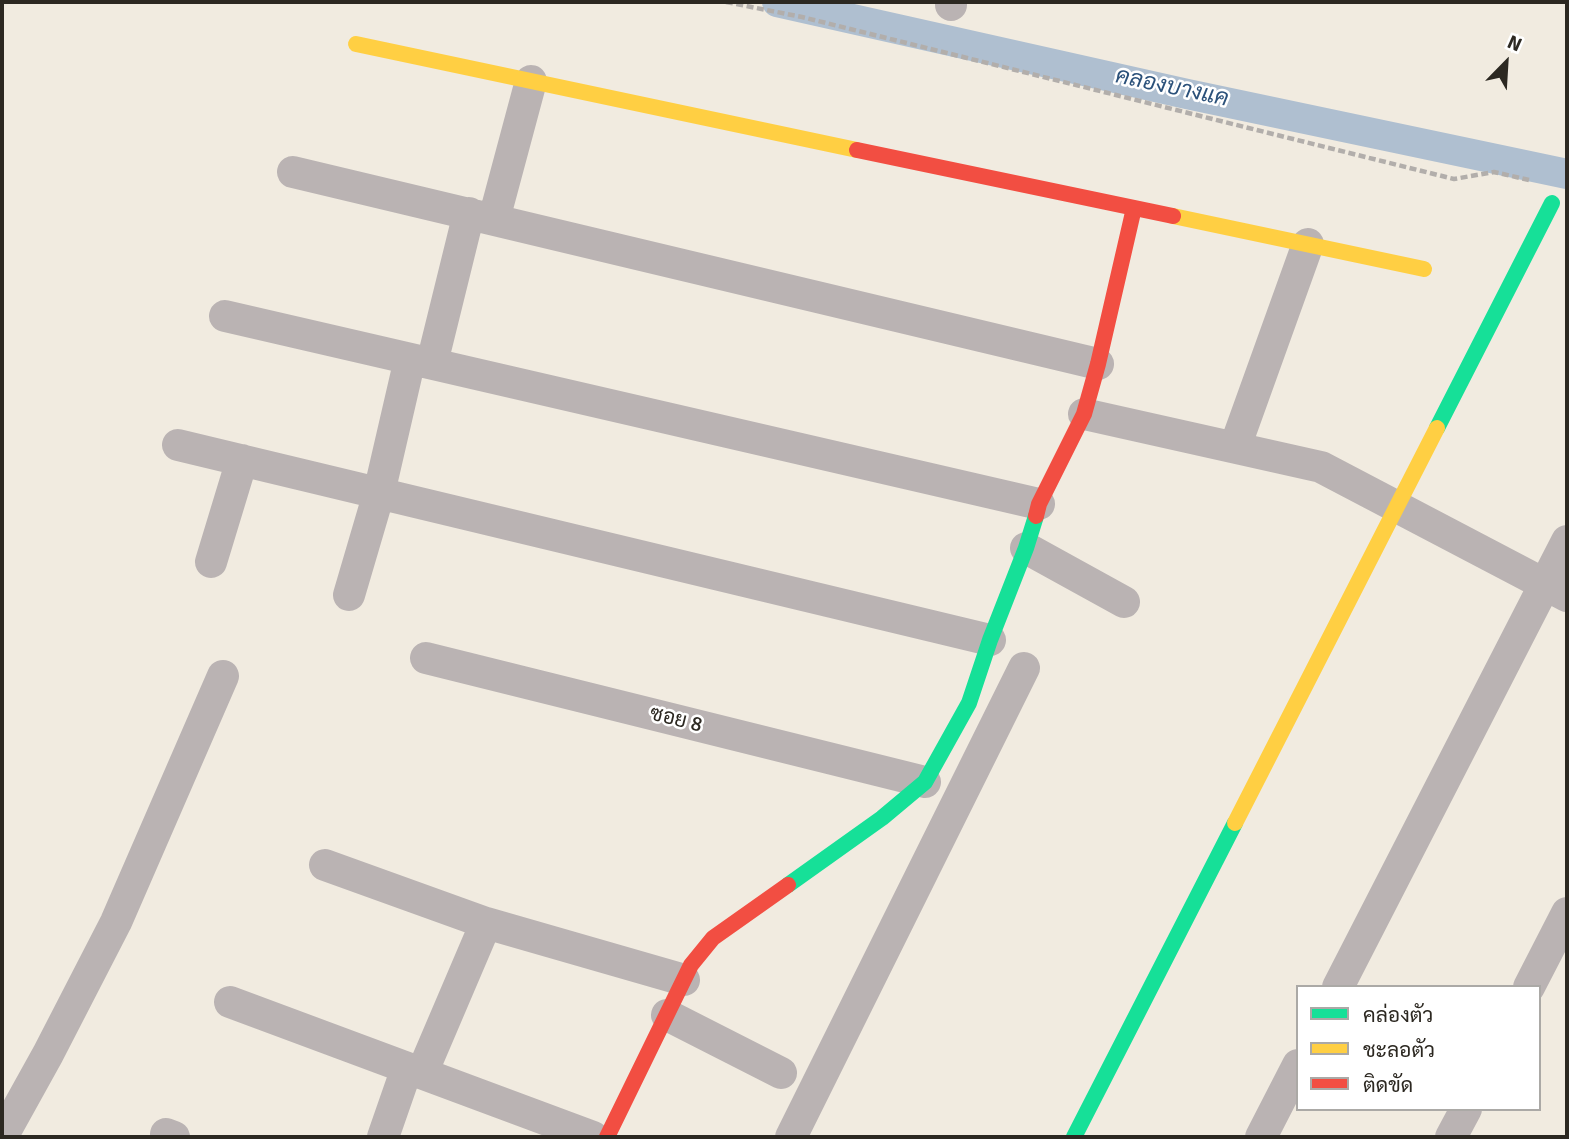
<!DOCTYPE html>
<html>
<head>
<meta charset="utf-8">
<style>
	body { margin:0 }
	#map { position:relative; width:1569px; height:1139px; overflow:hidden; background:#f1ebe0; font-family:Signika,Sarabun,sans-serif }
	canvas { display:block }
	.frame { position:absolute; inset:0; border:4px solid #2c2821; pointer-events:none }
	.legend { position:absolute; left:1296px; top:985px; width:245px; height:126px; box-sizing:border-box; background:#fff; border:2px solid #aba9a6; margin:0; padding:9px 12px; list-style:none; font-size:21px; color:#2c2821 }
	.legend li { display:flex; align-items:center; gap:14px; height:35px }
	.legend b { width:35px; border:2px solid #aba9a6 }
	.north { position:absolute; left:1471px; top:28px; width:70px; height:70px; -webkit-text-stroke:5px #fff; paint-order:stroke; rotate:24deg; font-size:19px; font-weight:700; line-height:28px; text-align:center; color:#2c2821 }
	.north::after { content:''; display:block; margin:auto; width:24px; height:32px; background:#2c2821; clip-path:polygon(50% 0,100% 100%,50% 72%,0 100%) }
</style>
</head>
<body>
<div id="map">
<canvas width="1569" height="1139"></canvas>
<div class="frame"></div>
<ul class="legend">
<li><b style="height:9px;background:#16e098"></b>คล่องตัว</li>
<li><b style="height:9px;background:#ffcf43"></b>ชะลอตัว</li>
<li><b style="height:9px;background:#f24e42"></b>ติดขัด</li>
</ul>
<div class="north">N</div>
</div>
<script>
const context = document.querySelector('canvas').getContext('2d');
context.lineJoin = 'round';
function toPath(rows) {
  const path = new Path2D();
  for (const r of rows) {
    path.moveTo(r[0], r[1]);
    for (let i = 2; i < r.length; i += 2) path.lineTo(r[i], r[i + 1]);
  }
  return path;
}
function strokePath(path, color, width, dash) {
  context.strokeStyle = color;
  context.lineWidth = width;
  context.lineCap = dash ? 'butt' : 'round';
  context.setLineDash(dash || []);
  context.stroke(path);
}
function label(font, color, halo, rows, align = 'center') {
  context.font = font + ' Signika,Sarabun,sans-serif';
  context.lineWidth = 5;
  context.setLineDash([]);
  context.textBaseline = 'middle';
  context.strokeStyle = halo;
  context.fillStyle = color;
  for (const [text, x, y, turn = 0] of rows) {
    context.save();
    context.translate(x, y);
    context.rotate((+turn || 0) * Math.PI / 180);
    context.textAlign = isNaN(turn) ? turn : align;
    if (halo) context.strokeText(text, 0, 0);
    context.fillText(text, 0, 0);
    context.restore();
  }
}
strokePath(toPath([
	[777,2,1187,94,1567,174]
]), '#afbfd0', 30);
strokePath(toPath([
	[726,2,802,17,1454,179,1494,172,1529,180]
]), '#b2aeab', 4.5, [7, 3.5]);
strokePath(toPath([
	[951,5,951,2],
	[293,172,1098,364],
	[494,219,531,81],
	[225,316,1039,504],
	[432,363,469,213],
	[1084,414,1321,467,1567,596],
	[178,445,990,640],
	[1235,447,1308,244],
	[1026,548,1124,602],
	[211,562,242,460],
	[349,595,379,493,410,359],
	[426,658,925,782],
	[325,865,486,923,684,980],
	[1338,987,1567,541],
	[1529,987,1567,913],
	[230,1002,593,1137],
	[667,1015,781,1073],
	[422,1073,486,923],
	[166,1134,174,1137],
	[2,1137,48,1054,116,922,223,676],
	[383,1137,407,1068],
	[791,1137,1024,668],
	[1261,1137,1298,1065],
	[1451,1137,1466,1109]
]), '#bab3b3', 32);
strokePath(toPath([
	[1437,428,1552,203],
	[788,885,882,818,925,782,969,703,990,640,1026,548,1036,516],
	[1074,1137,1235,823]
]), '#16e098', 16);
strokePath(toPath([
	[356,44,857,150],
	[1173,216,1424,269],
	[1235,823,1437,428]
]), '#ffcf43', 16);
strokePath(toPath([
	[857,150,1173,216],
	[1036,516,1039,504,1084,414,1098,364,1134,208],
	[607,1137,691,965,713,938,788,885]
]), '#f24e42', 16);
label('21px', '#2c2821', '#fff', [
	["ซอย 8",676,720,14]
]);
label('italic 23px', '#2b517a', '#fff', [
	["คลองบางแค",1172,88,12]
]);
</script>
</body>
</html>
